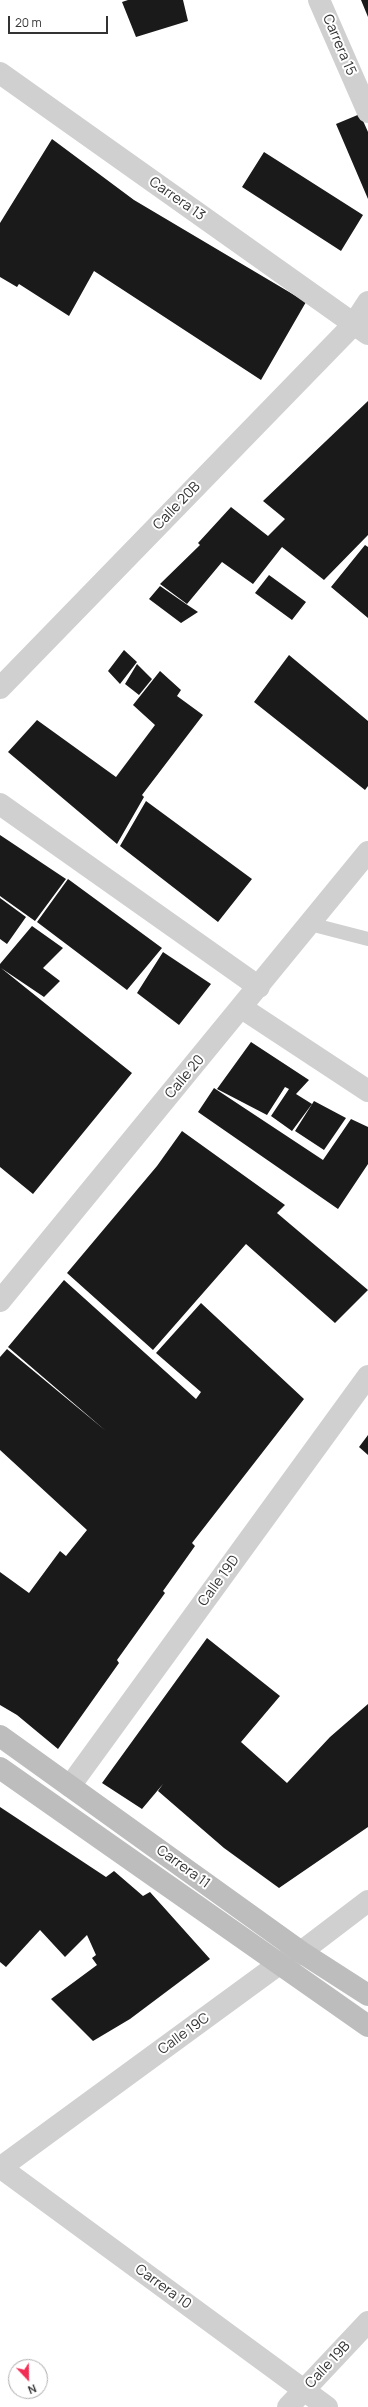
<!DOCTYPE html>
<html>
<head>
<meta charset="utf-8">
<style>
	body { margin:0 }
	#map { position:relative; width:368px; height:2407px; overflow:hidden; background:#fff; font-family:Manrope,sans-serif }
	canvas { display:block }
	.north { position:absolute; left:8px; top:2359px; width:40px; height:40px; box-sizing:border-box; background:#fff; border:1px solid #adadad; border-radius:50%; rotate:158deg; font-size:11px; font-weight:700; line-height:16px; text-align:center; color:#333 }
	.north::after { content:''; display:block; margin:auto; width:14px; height:18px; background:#f22d55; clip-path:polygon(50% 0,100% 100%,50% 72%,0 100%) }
	.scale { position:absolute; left:8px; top:16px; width:100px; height:18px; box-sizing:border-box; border:2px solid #333; border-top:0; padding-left:5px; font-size:12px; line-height:14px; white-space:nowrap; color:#333; -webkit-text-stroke:3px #fff; paint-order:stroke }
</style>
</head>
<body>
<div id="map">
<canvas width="368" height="2407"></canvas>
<div class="north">N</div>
<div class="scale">20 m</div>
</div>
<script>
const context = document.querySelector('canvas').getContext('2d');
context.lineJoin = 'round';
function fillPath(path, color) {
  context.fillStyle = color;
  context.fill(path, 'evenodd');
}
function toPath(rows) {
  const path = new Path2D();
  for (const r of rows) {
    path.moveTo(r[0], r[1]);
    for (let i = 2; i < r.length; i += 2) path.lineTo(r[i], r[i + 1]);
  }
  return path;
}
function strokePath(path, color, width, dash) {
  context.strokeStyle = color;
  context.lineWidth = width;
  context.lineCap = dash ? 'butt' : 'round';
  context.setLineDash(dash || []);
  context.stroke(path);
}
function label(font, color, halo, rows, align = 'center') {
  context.font = font + ' Manrope,sans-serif';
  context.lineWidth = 4;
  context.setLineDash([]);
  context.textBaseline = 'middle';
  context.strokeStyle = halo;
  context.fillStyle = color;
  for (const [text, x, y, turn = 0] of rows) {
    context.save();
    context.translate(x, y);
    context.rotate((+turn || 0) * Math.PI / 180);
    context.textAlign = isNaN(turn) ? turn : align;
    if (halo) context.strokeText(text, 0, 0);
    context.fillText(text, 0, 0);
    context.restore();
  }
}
fillPath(toPath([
	[128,0,183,0,188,21,136,37,122,2],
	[361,0,368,0,368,17],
	[360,114,368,132,368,199,336,124],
	[52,139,134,200,306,302,261,380,94,271,69,316,19,284,17,287,0,277,0,223],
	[264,152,363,215,341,251,242,187],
	[368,401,368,535,324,580,282,547,253,584,222,562,187,604,160,584,200,545,198,543,231,507,268,536,285,519,263,501],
	[365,545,368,547,368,618,331,587],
	[269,575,306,602,292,620,255,593],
	[160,586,186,604,198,612,181,623,149,599],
	[124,650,137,662,120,684,108,671],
	[289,655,368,721,368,786,365,790,254,702],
	[137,664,152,679,139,695,125,684],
	[160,671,181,690,177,696,203,715,142,795,144,797,117,844,8,752,37,720,116,777,155,725,133,705],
	[146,801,252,879,218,922,120,846],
	[0,835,66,879,35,921,0,896],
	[68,879,162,948,127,990,37,922],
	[0,898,26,917,7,944,0,939],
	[32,926,63,948,43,968,60,981,44,997,1,968,132,1073,33,1194,0,1167,0,964],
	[163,952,211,984,179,1025,137,993],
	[251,1042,309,1080,296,1094,312,1104,292,1131,271,1116,289,1089,285,1087,267,1115,217,1089],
	[214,1088,323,1160,351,1119,368,1127,368,1164,338,1209,198,1112],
	[314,1101,346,1118,324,1150,295,1131],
	[182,1131,285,1205,277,1213,368,1290,335,1323,246,1244,153,1350,67,1273,157,1166],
	[64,1280,196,1399,201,1392,156,1353,201,1303,304,1399,192,1543,195,1546,163,1591,165,1593,117,1660,119,1663,58,1749,17,1715,0,1705,0,1572,29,1593,60,1551,66,1556,87,1530,0,1450,0,1357,7,1349,106,1431,8,1347],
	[368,1435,368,1455,359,1447],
	[207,1638,280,1696,241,1742,287,1783,330,1737,368,1704,368,1827,279,1888,224,1848,158,1791,163,1784,142,1809,102,1783],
	[0,1807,106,1877,114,1871,143,1896,150,1892,210,1959,130,2019,93,2041,51,1999,97,1965,92,1958,96,1955,87,1935,65,1957,40,1930,6,1967,0,1962]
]), '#1a1a1a');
strokePath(toPath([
	[310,924,368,939]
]), '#d0d0d0', 14);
strokePath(toPath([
	[319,0,368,112],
	[0,73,368,334],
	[0,688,353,325,368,302],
	[0,804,259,987],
	[242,1008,368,1091],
	[0,1301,368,852],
	[70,1786,368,1376],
	[0,2167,327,2407],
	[0,2168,279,1964,301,1952,368,1901],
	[288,2407,368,2322]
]), '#d0d0d0', 22);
strokePath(toPath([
	[0,1736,301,1952,368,1995],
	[0,1768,368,2026]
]), '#bdbdbd', 22);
label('14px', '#333', '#fff', [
	["Carrera 15",339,45,67],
	["Carrera 13",177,199,35],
	["Calle 20B",177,506,-46],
	["Calle 20",185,1077,-50],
	["Calle 19D",219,1581,-54],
	["Carrera 11",183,1867,36],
	["Calle 19C",184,2034,-36],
	["Carrera 10",163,2287,36],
	["Calle 19B",328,2365,-47]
]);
</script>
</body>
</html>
